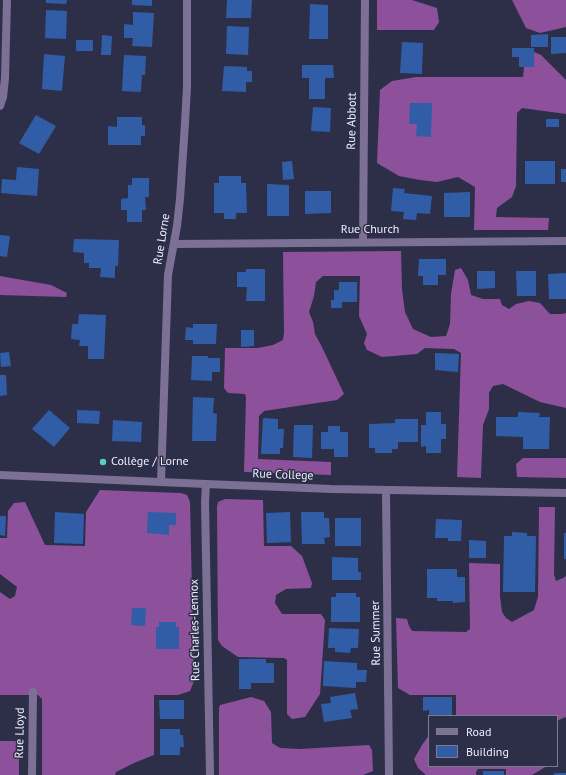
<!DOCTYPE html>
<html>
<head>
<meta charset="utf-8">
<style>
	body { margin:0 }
	#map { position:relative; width:566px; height:775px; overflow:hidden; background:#2d2f49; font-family:"PT Sans",sans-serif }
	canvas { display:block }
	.legend { position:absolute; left:428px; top:715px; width:130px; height:52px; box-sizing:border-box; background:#2d2f49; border:1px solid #797b91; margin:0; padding:5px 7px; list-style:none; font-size:12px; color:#eceefc }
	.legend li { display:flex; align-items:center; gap:8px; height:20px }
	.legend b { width:20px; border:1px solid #797b91 }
</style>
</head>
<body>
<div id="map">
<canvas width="566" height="775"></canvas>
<ul class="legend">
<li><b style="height:5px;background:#7d7095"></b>Road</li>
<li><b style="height:11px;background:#315da7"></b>Building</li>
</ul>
</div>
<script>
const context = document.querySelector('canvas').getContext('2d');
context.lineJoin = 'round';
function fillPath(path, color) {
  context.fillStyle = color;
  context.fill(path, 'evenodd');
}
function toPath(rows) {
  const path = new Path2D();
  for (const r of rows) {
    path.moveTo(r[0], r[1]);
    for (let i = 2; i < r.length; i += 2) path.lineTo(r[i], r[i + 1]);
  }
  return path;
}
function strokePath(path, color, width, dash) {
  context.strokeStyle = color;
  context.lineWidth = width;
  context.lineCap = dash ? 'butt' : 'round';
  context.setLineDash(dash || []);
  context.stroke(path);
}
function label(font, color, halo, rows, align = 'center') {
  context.font = font + ' "PT Sans",sans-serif';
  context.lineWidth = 3;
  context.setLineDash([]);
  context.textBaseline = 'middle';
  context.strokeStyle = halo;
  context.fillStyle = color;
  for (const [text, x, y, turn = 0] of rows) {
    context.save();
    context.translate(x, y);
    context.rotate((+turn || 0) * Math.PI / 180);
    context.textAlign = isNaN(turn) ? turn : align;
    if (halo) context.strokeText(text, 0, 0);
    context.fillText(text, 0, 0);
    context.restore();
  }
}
fillPath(toPath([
	[377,0,412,0,437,8,439,22,434,30,377,30],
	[512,0,566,0,566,27,540,33,526,28],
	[534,52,541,55,566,80,566,114,522,108,517,113,516,186,512,197,497,208,496,217,549,218,548,230,474,230,475,187,458,177,437,182,420,180,399,176,377,163,380,90,392,81,416,77,523,77,524,67,534,67],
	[401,251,402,289,405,312,413,329,431,337,446,336,450,324,451,294,455,270,461,268,468,280,471,295,483,299,500,299,502,305,509,309,516,304,529,301,540,303,550,314,562,314,566,313,566,408,540,402,503,384,493,386,489,393,489,409,483,425,481,478,457,477,461,353,454,349,425,348,417,354,382,357,367,350,364,343,367,334,359,316,360,276,323,276,316,282,314,296,309,312,313,322,315,334,322,347,344,394,337,400,264,411,259,416,258,459,331,462,331,475,244,472,246,398,245,394,228,393,224,388,225,348,258,348,273,345,283,340,284,333,283,252],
	[0,276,51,285,67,293,66,297,0,295],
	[523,458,566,458,566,478,517,477,516,464],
	[100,490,181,493,187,495,190,502,194,681,190,691,178,695,154,695,154,755,134,763,116,772,115,775,42,775,42,699,38,695,0,695,0,592,10,599,15,596,17,587,0,574,0,538,7,538,8,511,14,503,25,502,45,545,85,546,86,512],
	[225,499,263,500,264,546,291,546,302,556,312,583,311,588,286,589,276,595,275,603,282,614,321,614,325,620,320,694,305,717,292,719,287,714,287,660,284,658,238,657,222,646,218,640,217,507,218,502],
	[539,507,555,507,554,574,556,581,563,578,566,576,566,718,565,717,557,721,557,716,456,716,456,695,410,695,398,688,396,618,407,619,409,626,412,631,466,632,470,629,469,563,500,564,500,596,502,612,506,618,512,622,534,610,538,597],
	[251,697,264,701,271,712,272,743,280,748,300,749,369,745,372,750,373,771,363,775,219,775,219,708,220,705],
	[429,735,429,766,547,766,532,775,506,775,506,769,478,769,476,772,476,775,426,775,418,768,414,759,422,745],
	[0,741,19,741,19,775,0,775]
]), '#8c519a');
fillPath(toPath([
	[46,0,67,0,66,4,46,3],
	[132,0,152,0,152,6,132,5],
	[227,0,252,0,251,18,226,18],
	[310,4,328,5,328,39,309,39],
	[46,10,67,11,66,39,45,38],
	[133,12,154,13,152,47,132,46,133,38,124,38,124,24,133,25],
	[227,26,249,27,248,55,226,54],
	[548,34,548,47,531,47,531,35],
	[102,35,112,36,111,55,101,55],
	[551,37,566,37,566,53,551,54],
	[76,40,93,40,93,51,76,51],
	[402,42,423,43,422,74,400,73],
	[512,48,534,48,534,67,519,67,519,57,512,57],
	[44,54,65,56,62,91,42,89],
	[124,55,146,56,145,75,142,75,141,92,122,91],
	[302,65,333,65,334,78,325,78,325,99,309,99,309,78,302,78],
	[224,66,247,67,247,71,252,71,252,82,246,82,246,92,222,91],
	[410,103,432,103,431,137,416,136,417,124,409,124],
	[313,107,331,108,330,132,311,131],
	[36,115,56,126,39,154,19,143],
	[117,117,142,117,142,125,145,125,145,136,141,136,141,145,108,145,108,126,117,127],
	[546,119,559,119,559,127,546,127],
	[292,161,294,179,283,180,282,162],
	[525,161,555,161,555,184,525,184],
	[17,167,39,169,37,196,1,193,2,179,16,180],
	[561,169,566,169,566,182,561,182],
	[219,176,241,176,241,183,246,183,247,213,236,213,236,219,224,219,224,213,214,213,214,183,219,183],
	[132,178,149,178,149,197,145,197,146,210,142,210,142,222,127,222,127,210,121,210,121,199,128,198,128,185,132,185],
	[267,184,289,185,289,216,267,216],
	[393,188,405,189,404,193,432,196,430,214,417,213,416,220,403,219,404,212,391,211],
	[305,191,331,191,331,213,305,214],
	[470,192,470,217,444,217,444,193],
	[0,235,10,236,7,257,0,256],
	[74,239,119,240,118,266,115,266,115,278,100,277,101,268,89,268,89,263,84,263,84,253,73,252],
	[419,259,446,259,446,275,438,275,438,285,423,285,423,276,418,276],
	[246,269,265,269,265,301,246,301,247,287,237,287,237,272,246,272],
	[477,271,495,271,495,288,477,289],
	[516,271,536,271,536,296,517,296],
	[566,273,566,299,549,299,548,274],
	[339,282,357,282,357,302,342,302,342,308,331,308,331,300,334,300,334,290,339,290],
	[79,314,106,315,104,359,88,359,88,346,79,346,80,340,71,339,72,324,78,324],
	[193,324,217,324,216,344,193,344,193,340,185,340,186,327,193,328],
	[241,330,254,330,254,346,241,347],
	[9,352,11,366,1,367,0,353],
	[435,353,459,354,458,372,435,370],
	[192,356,208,356,208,358,220,358,220,372,212,372,212,381,191,380],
	[0,375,6,375,7,395,0,396],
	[193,397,214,398,213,413,217,414,216,441,192,441],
	[49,410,70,428,54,447,32,429],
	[77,410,100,411,99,424,77,423],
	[426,412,441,412,441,424,446,424,446,439,441,439,441,453,426,453,426,446,421,447,421,425,426,425],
	[518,412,540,413,539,417,550,417,549,449,523,449,523,437,496,436,496,417,518,417],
	[263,418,278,419,278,429,284,429,283,448,280,448,280,454,261,454],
	[395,419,418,419,418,442,398,442,398,449,392,449,392,453,375,453,375,448,369,448,369,424,395,423],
	[113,420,142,422,141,442,112,441],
	[294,425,313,425,312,458,293,457],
	[328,426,340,426,340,432,348,432,348,457,334,457,334,449,321,449,321,432,328,432],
	[55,512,84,514,83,544,54,543],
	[148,512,176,513,176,525,169,525,169,535,147,533],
	[290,512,291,542,267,543,266,513],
	[301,512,324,512,324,518,329,518,330,537,324,538,325,544,302,544],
	[0,516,6,516,5,536,0,535],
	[335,518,361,518,361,546,335,546],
	[436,519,462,520,461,541,448,541,448,538,435,538],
	[512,532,527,533,527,536,536,536,535,592,503,592,504,536,512,536],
	[564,533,566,533,566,559,564,559],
	[469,540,486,541,486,558,469,558],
	[332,557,358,558,358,572,361,572,361,580,332,580],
	[427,569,457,569,457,577,465,577,465,602,453,603,453,601,437,601,437,598,427,598],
	[336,593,356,593,356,597,360,597,360,622,331,622,331,597,336,597],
	[132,608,146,608,145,626,131,625],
	[159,622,176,622,176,627,179,627,179,649,156,649,156,627,159,627],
	[329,628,359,629,358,648,351,648,350,653,335,652,335,648,328,648],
	[239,659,266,659,266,663,274,663,274,683,251,683,251,689,239,689],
	[324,661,357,663,357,670,367,670,366,682,356,682,356,688,323,686],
	[355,693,358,709,350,710,352,718,324,722,321,704,331,703,330,697],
	[423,697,452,697,452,716,429,716,429,710,423,711],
	[159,700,184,700,184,719,160,719],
	[160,729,180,729,180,735,183,735,184,747,180,747,180,755,160,755],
	[483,771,504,771,504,775,483,775],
	[554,773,566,773,566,775,554,775]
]), '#315da7');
strokePath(toPath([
	[0,106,3,97,5,78,7,0],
	[363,242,365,0],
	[175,244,566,241],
	[161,482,168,275,177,226,180,199,185,123,187,87,187,0],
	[206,484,205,502,210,775],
	[386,490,389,775],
	[32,775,33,692]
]), '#7d7095', 8);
strokePath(toPath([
	[0,475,206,484,331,489,566,493]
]), '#7d7095', 8);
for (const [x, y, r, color] of [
	[103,462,4,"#5cceba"]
]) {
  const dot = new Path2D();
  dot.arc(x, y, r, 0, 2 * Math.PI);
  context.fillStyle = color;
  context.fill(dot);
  strokePath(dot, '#2d2f49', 1.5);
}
label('12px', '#eceefc', '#2d2f49', [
	["Rue Abbott",352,121,-89],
	["Rue Church",370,230],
	["Rue Lorne",162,239,-81],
	["Rue College",283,475,2],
	["Rue Charles-Lennox",195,630,-91],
	["Rue Summer",376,633,-91],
	["Rue Lloyd",20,733,-89]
]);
label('12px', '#eceefc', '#2d2f49', [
	["Collège / Lorne",111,462]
], 'left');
</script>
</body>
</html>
